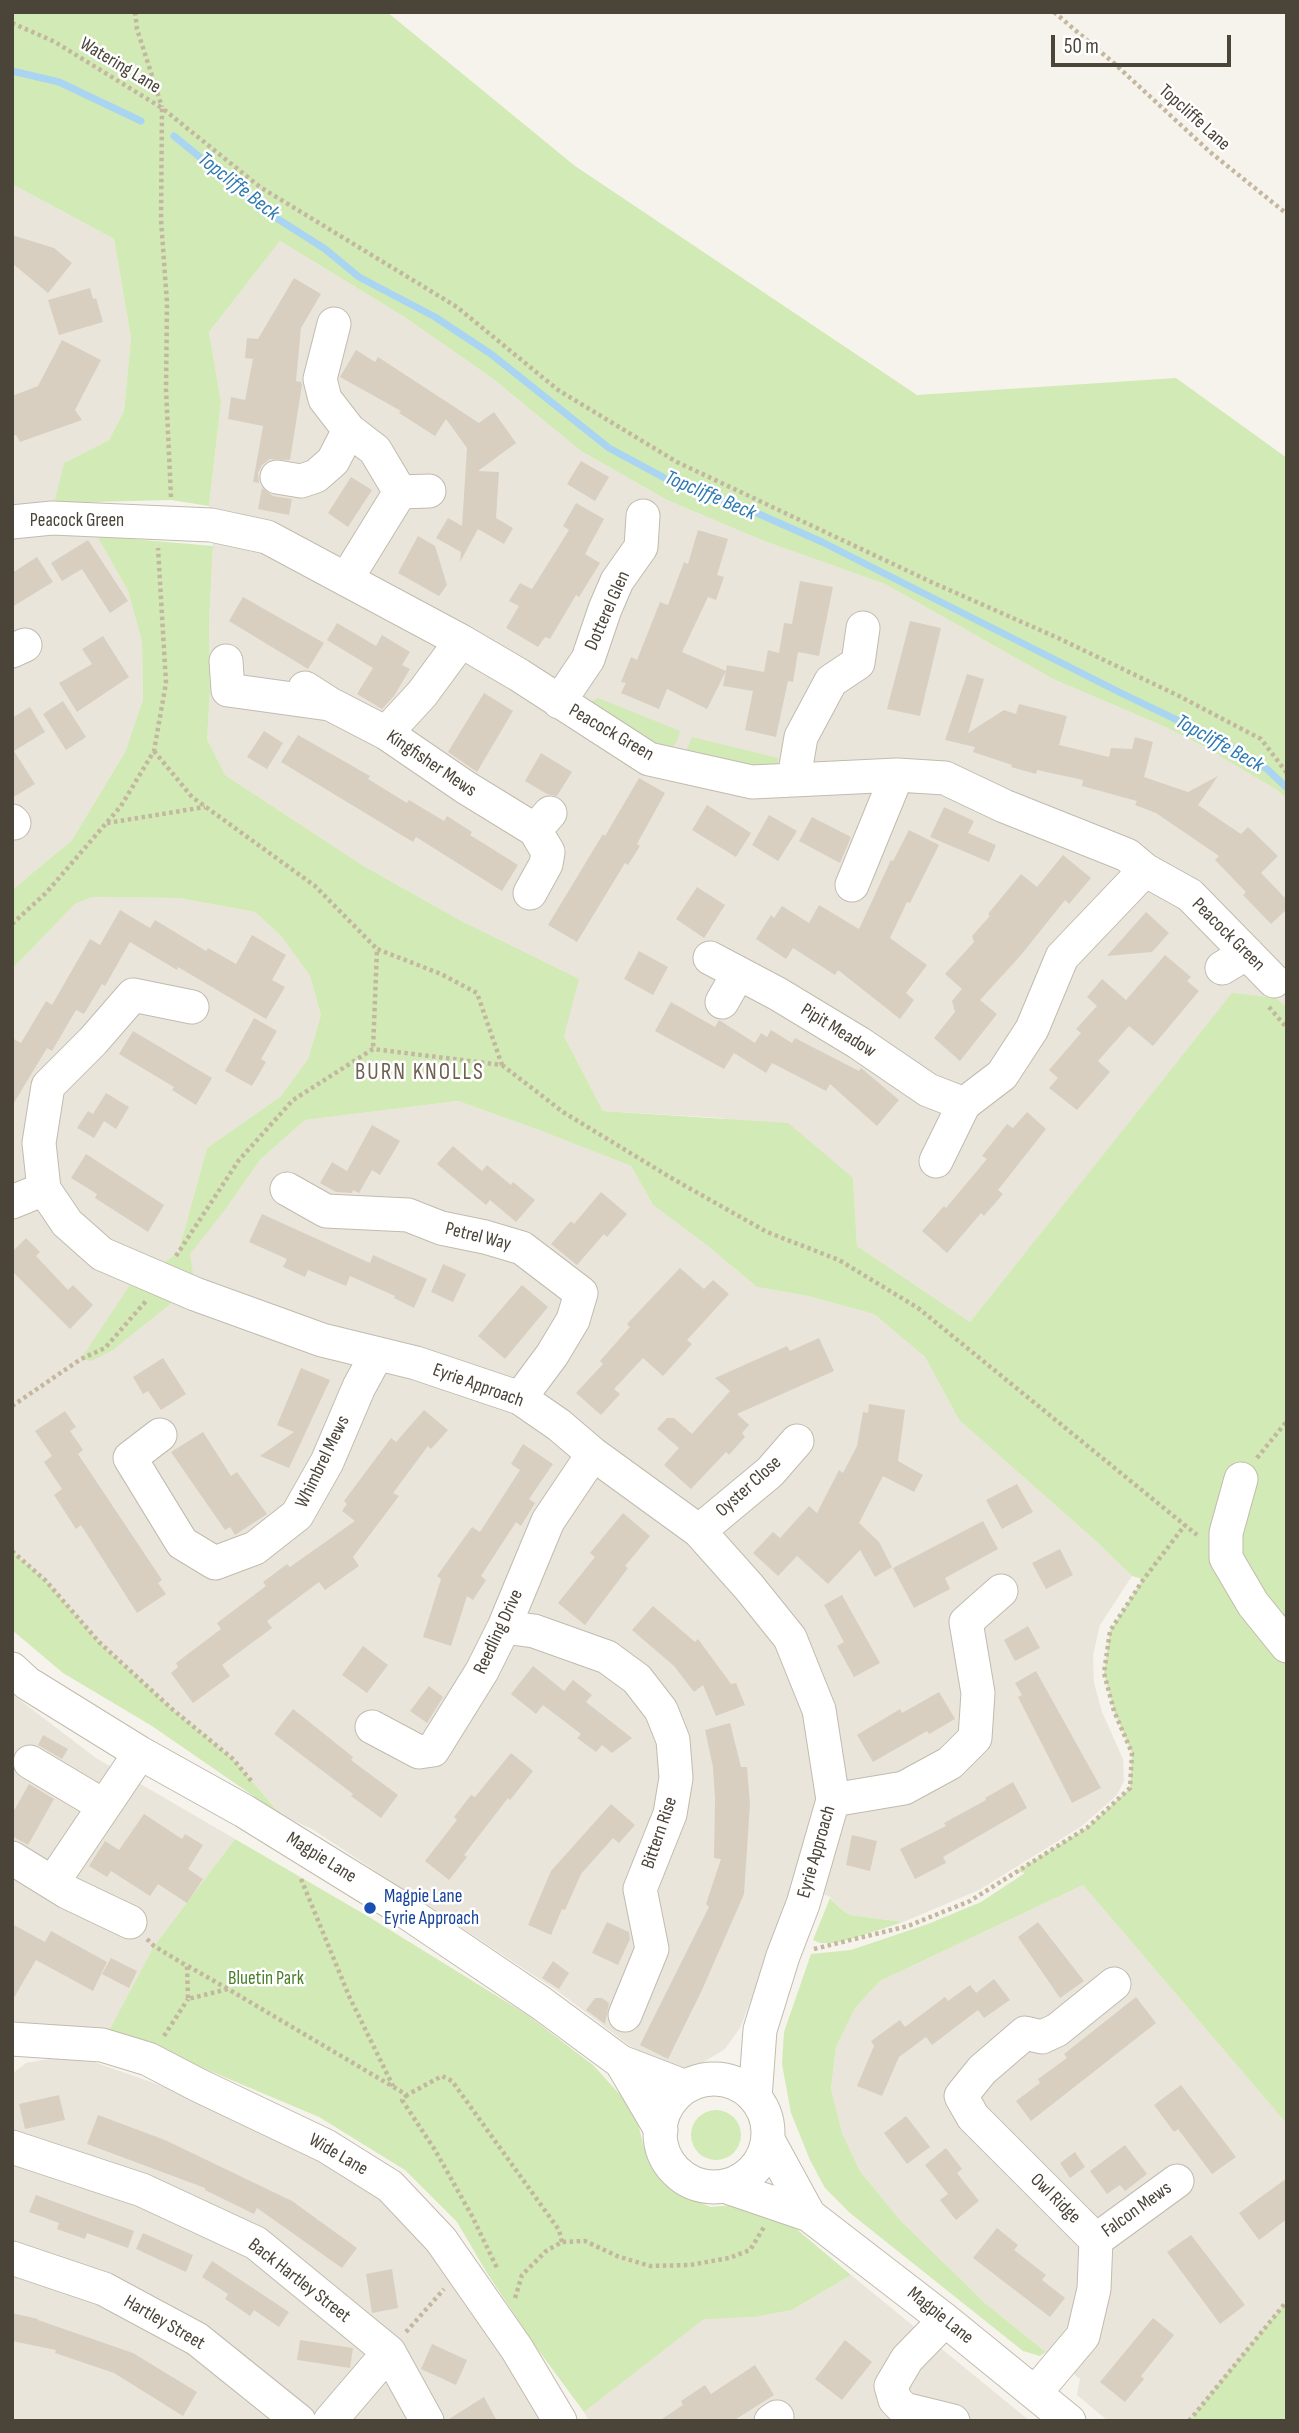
<!DOCTYPE html>
<html>
<head>
<meta charset="utf-8">
<style>
	body { margin:0 }
	#map { position:relative; width:1299px; height:2433px; overflow:hidden; background:#f6f3ec; font-family:"Sofia Sans Condensed",sans-serif }
	canvas { display:block }
	.frame { position:absolute; inset:0; border:14px solid #4b4439; pointer-events:none }
	.scale { position:absolute; left:1051px; top:35px; width:180px; height:32px; box-sizing:border-box; border:4px solid #4b4439; border-top:0; padding-left:9px; font-size:21px; line-height:24px; white-space:nowrap; color:#4b4439; -webkit-text-stroke:5px #fff; paint-order:stroke }
</style>
</head>
<body>
<div id="map">
<canvas width="1299" height="2433"></canvas>
<div class="frame"></div>
<div class="scale">50 m</div>
</div>
<script>
const context = document.querySelector('canvas').getContext('2d');
context.lineJoin = 'round';
function fillPath(path, color) {
  context.fillStyle = color;
  context.fill(path, 'evenodd');
}
function toPath(rows) {
  const path = new Path2D();
  for (const r of rows) {
    if (r.length === 3) {
      path.moveTo(r[0] + r[2], r[1]);
      path.arc(r[0], r[1], r[2], 0, 2 * Math.PI);
      continue;
    }
    path.moveTo(r[0], r[1]);
    for (let i = 2; i < r.length; i += 2) path.lineTo(r[i], r[i + 1]);
  }
  return path;
}
function strokePath(path, color, width, dash) {
  context.strokeStyle = color;
  context.lineWidth = width;
  context.lineCap = dash ? 'butt' : 'round';
  context.setLineDash(dash || []);
  context.stroke(path);
}
function label(font, color, halo, rows, align = 'center') {
  context.font = font + ' "Sofia Sans Condensed",sans-serif';
  context.lineWidth = 5;
  context.setLineDash([]);
  context.textBaseline = 'middle';
  context.strokeStyle = halo;
  context.fillStyle = color;
  for (const [text, x, y, turn = 0] of rows) {
    context.save();
    context.translate(x, y);
    context.rotate((+turn || 0) * Math.PI / 180);
    context.textAlign = isNaN(turn) ? turn : align;
    if (halo) context.strokeText(text, 0, 0);
    context.fillText(text, 0, 0);
    context.restore();
  }
}
fillPath(toPath([
	[12,184,114,239,131,338,124,411,109,440,64,463,54,503,12,505],
	[280,241,403,316,492,378,581,451,667,500,764,541,885,584,1053,679,1163,726,1203,746,1280,791,1287,800,1287,1007,1276,998,1232,994,970,1322,857,1246,853,1178,723,1118,603,1111,564,1036,465,923,362,865,225,775,207,739,210,693,209,622,213,546,209,506,221,402,209,332],
	[31,532,97,536,128,591,142,642,143,700,125,752,72,840,12,890,12,538],
	[93,897,179,898,255,912,282,937,310,976,321,1015,308,1059,281,1096,207,1148,178,1253,131,1283,82,1359,113,1350,172,1303,194,1280,189,1254,225,1210,260,1160,305,1120,458,1101,539,1130,631,1166,653,1205,704,1243,757,1287,808,1296,874,1314,925,1357,959,1420,1097,1542,1132,1576,1100,1625,1093,1655,1094,1683,1102,1712,1123,1759,1124,1781,1117,1795,1082,1826,979,1890,903,1922,850,1915,841,1909,830,1897,797,1883,740,2028,725,2049,702,2063,680,2069,654,2064,559,1992,312,1829,281,1815,233,1759,172,1709,99,1642,46,1581,12,1551,12,969,75,904],
	[12,1694,96,1758,235,1839,154,1946,106,2036,12,2021],
	[1083,1885,1287,2124,1287,2301,1189,2421,1108,2421,1077,2395,1080,2379,986,2304,900,2220,860,2171,842,2133,831,2089,836,2047,855,2008,880,1981],
	[55,2058,94,2062,205,2101,391,2199,550,2421,12,2421,12,2074,26,2063],
	[851,2275,1030,2421,589,2421,584,2412,704,2318,755,2317,792,2310]
]), '#eae5da');
fillPath(toPath([
	[12,12,387,12,575,166,917,395,1176,378,1287,458,1287,800,1279,791,1203,746,1163,726,1053,679,885,584,764,541,667,500,581,451,492,378,403,316,280,241,209,332,221,402,209,506,171,500,54,503,64,463,109,440,124,411,131,338,114,239,12,184],
	[97,536,213,546,209,622,210,693,207,739,225,775,362,865,465,923,579,979,564,1036,603,1111,788,1123,853,1178,857,1246,970,1322,1232,993,1276,998,1287,1007,1287,2124,1083,1885,880,1981,855,2008,836,2047,831,2089,842,2133,860,2171,900,2220,986,2304,1046,2352,1040,2356,1023,2351,850,2213,825,2188,810,2160,791,2113,782,2064,784,2032,811,1954,851,1950,928,1924,981,1902,1025,1873,1017,1871,1088,1827,1130,1788,1132,1753,1114,1711,1104,1673,1110,1631,1143,1579,1132,1576,1097,1542,959,1420,925,1357,874,1314,808,1296,757,1287,704,1243,653,1205,631,1166,539,1130,458,1101,305,1120,260,1160,225,1210,190,1254,194,1280,172,1303,113,1350,91,1361,81,1359,131,1283,178,1253,207,1148,281,1096,308,1059,321,1015,310,976,282,937,255,912,179,898,93,897,75,904,12,969,12,890,72,840,125,752,143,700,142,642,128,591],
	[598,698,680,731,677,741,673,747,662,749,595,709,591,701],
	[692,737,778,758,778,766,770,769,688,754,687,749],
	[12,1551,46,1581,99,1642,172,1709,233,1759,281,1815,152,1726,63,1673,12,1630],
	[235,1839,369,1917,526,2014,593,2065,635,2111,644,2148,652,2167,662,2182,677,2194,711,2207,745,2204,794,2227,851,2275,792,2310,755,2317,704,2319,584,2412,536,2347,487,2273,457,2222,405,2170,319,2117,203,2068,106,2036,154,1946],
	[830,1898,841,1909,850,1915,903,1922,854,1938,835,1943,820,1943,813,1940],
	[716,2135,25],
	[1287,2301,1287,2421,1189,2421,1228,2372]
]), '#d2eab5');
strokePath(toPath([
	[12,71,59,82,141,121],
	[174,136,267,212,325,249,359,277,435,317,491,354,609,448,672,482,759,514,822,542,1121,693,1204,733,1267,769,1287,788]
]), '#a9d4f2', 7);
fillPath(toPath([
	[12,235,54,248,72,263,48,293,12,263],
	[294,278,321,294,301,328,296,381,301,382,302,385,290,460,270,459,262,465,258,473,259,483,253,482,263,426,228,419,231,397,245,400,253,359,245,358,247,338,258,339],
	[90,288,93,299,96,298,103,322,59,335,48,300],
	[62,340,101,360,75,410,82,420,20,442,16,435,12,436,12,396,38,386],
	[356,350,375,362,378,357,479,423,494,412,516,443,478,471,499,472,496,518,513,528,504,544,478,529,460,562,461,552,436,538,448,518,462,526,467,448,446,419,435,436,399,413,401,411,340,377],
	[581,461,609,477,595,501,567,484],
	[351,477,372,490,348,527,328,513],
	[262,488,273,496,292,499,289,515,258,509],
	[576,503,604,519,585,554,600,563,579,597,576,595,550,639,545,637,538,647,506,628,519,606,509,601,520,583,532,589,569,530,563,526],
	[698,530,728,539,717,575,724,577,716,600,708,597,682,652,726,671,707,709,667,689,659,709,621,693,626,683,621,682,631,657,637,660,660,602,668,605,684,562,688,564],
	[418,536,435,546,447,585,439,596,398,573],
	[88,540,128,601,110,613,82,569,62,581,51,563],
	[37,557,53,582,12,607,12,573],
	[800,581,833,587,819,656,798,652,793,682,788,681,776,737,745,730,753,691,723,686,727,665,764,672,768,650,779,653,784,623,792,624],
	[243,597,324,643,308,669,229,621],
	[910,621,941,628,920,716,887,709],
	[337,623,376,646,382,635,410,652,402,665,410,669,394,696,382,709,357,694,373,668,327,640],
	[103,636,129,677,77,712,59,683,92,664,82,649],
	[967,674,984,679,968,733,1004,710,1016,714,1019,704,1067,716,1059,745,1109,757,1111,748,1132,749,1135,737,1153,742,1144,777,1188,792,1218,776,1198,805,1241,834,1248,827,1278,856,1261,873,1287,900,1287,909,1271,924,1243,895,1246,892,1215,860,1219,856,1156,813,1135,805,1137,801,1082,786,1083,780,1037,770,1036,774,1011,767,1012,765,973,752,975,747,945,740],
	[484,693,513,711,477,772,448,752],
	[63,701,86,737,66,750,43,714],
	[30,707,45,732,14,751,35,784,12,798,12,718],
	[264,731,283,743,267,769,247,757],
	[298,735,370,776,368,779,407,803,409,800,444,821,447,816,472,832,470,835,518,865,502,891,416,837,413,842,281,762],
	[541,753,572,772,557,796,547,794,525,781],
	[639,778,665,793,637,844,640,846,628,865,625,863,577,942,548,925,603,834,605,836],
	[707,805,751,833,736,857,692,830],
	[944,807,974,821,968,833,996,845,989,862,930,837],
	[769,815,797,831,778,861,752,845],
	[812,817,851,837,840,863,799,841],
	[909,830,939,845,910,903,907,902,890,938,927,965,906,993,914,1000,900,1019,838,970,835,975,793,948,786,959,756,939,771,915,774,918,782,906,809,923,819,905,859,929,891,860,893,861],
	[1063,855,1091,878,1069,904,1065,900,1021,955,980,1000,997,1014,960,1061,934,1038,955,1012,952,1001,962,989,945,974,974,942,972,936,990,916,988,914,1021,874,1037,887],
	[697,887,725,905,704,938,676,919],
	[120,910,150,928,155,920,206,951,208,948,236,964,252,935,286,955,272,980,285,987,266,1019,178,967,177,970,130,942,105,986,102,984,84,1014,76,1010,52,1051,47,1048,12,1106,12,1038,21,1043,46,1001,52,1005,90,939,100,945],
	[1146,912,1169,933,1152,952,1107,956],
	[639,951,668,967,653,995,624,979],
	[1165,955,1191,977,1187,981,1199,991,1153,1046,1129,1026,1098,1061,1110,1072,1077,1110,1049,1088,1058,1078,1049,1070,1081,1033,1076,1029,1097,1006,1087,997,1102,979,1126,1000],
	[671,1002,715,1027,719,1020,755,1043,761,1033,767,1037,771,1030,792,1043,795,1038,859,1071,861,1068,899,1100,877,1126,830,1084,826,1091,772,1063,766,1073,734,1053,724,1069,655,1031],
	[254,1018,277,1031,261,1059,266,1062,252,1086,225,1071],
	[133,1031,212,1078,196,1105,172,1090,174,1087,119,1054],
	[106,1093,129,1107,116,1129,104,1121,94,1138,77,1128,88,1111,93,1114],
	[1027,1112,1046,1129,998,1190,1003,1194,984,1216,981,1213,947,1253,922,1231,944,1206,946,1208,987,1159,982,1156,1007,1124,1013,1128],
	[372,1125,400,1141,380,1175,372,1170,359,1193,353,1190,352,1193,336,1192,320,1183,332,1162,347,1171],
	[453,1146,482,1171,487,1165,511,1185,513,1182,535,1200,516,1222,490,1200,486,1205,437,1164],
	[86,1154,164,1205,148,1232,95,1198,97,1194,71,1178],
	[601,1192,627,1214,607,1237,604,1234,577,1265,551,1244,571,1221,574,1224],
	[262,1214,370,1263,373,1255,427,1279,414,1308,394,1298,395,1296,350,1276,346,1286,308,1270,305,1277,283,1267,287,1259,249,1242],
	[26,1238,40,1252,36,1256,68,1290,73,1285,93,1305,70,1329,12,1271,12,1252],
	[443,1264,466,1274,453,1302,431,1292],
	[680,1268,704,1289,713,1280,729,1294,687,1340,692,1344,663,1376,643,1358,614,1389,620,1394,601,1415,576,1393,603,1364,600,1361,630,1327,627,1324],
	[522,1285,548,1307,505,1359,478,1336],
	[819,1338,834,1371,737,1414,749,1425,742,1433,745,1437,729,1455,726,1452,691,1489,664,1465,679,1448,657,1429,667,1418,674,1418,692,1434,730,1391,715,1378,787,1346,790,1351],
	[163,1358,186,1394,161,1410,148,1391,143,1394,133,1377],
	[301,1368,330,1380,289,1468,260,1456,294,1432,277,1425],
	[869,1404,905,1410,898,1461,923,1475,914,1492,883,1476,859,1523,879,1542,892,1567,875,1577,860,1550,828,1584,797,1556,778,1576,753,1553,773,1532,780,1538,809,1506,817,1513,839,1470,843,1473,857,1446,863,1412,868,1413],
	[424,1410,448,1430,431,1449,428,1446,393,1493,399,1496,353,1557,359,1566,325,1590,319,1582,267,1621,272,1628,222,1665,230,1676,193,1703,171,1673,178,1667,176,1663,221,1629,217,1623,266,1586,263,1582,287,1564,290,1567,355,1521,342,1511,347,1504,344,1501,391,1438,396,1442],
	[65,1411,76,1427,70,1431,83,1450,78,1454,162,1580,158,1583,166,1594,137,1613,81,1525,76,1529,54,1495,62,1489,44,1462,52,1456,35,1431],
	[203,1432,231,1476,237,1472,267,1514,235,1535,230,1527,225,1530,171,1452],
	[523,1444,553,1464,529,1499,535,1503,521,1526,516,1522,481,1576,486,1580,473,1600,467,1596,451,1646,423,1637,441,1579,437,1576,472,1527,480,1532,520,1470,511,1464],
	[1017,1484,1033,1512,1002,1529,986,1500],
	[623,1513,650,1536,625,1566,628,1568,585,1625,558,1603,595,1557,590,1553],
	[983,1521,998,1549,945,1578,950,1589,914,1608,893,1568],
	[1060,1549,1073,1575,1046,1589,1032,1563],
	[842,1595,880,1663,854,1677,837,1646,844,1642,824,1605],
	[653,1606,695,1642,698,1639,731,1684,736,1683,745,1705,716,1716,703,1685,694,1692,674,1666,632,1630],
	[1028,1626,1040,1648,1015,1661,1004,1640],
	[363,1646,388,1665,367,1693,342,1675],
	[533,1666,564,1691,573,1680,592,1695,586,1702,632,1738,612,1753,602,1745,596,1752,577,1738,581,1734,543,1705,536,1714,511,1694],
	[1036,1671,1101,1788,1072,1803,1018,1697,1022,1695,1015,1683],
	[429,1686,443,1697,427,1723,410,1711],
	[939,1692,955,1719,929,1734,927,1731,873,1762,857,1735,900,1709,902,1713],
	[293,1709,353,1757,351,1760,398,1795,381,1818,351,1796,353,1794,274,1734],
	[730,1723,741,1767,747,1767,750,1804,744,1894,702,1990,668,2059,640,2045,709,1907,706,1904,721,1859,714,1858,715,1799,713,1767,705,1730],
	[43,1735,68,1749,62,1759,38,1745],
	[511,1753,533,1771,510,1800,508,1798,464,1855,467,1857,449,1880,425,1861,457,1820,454,1817,471,1795,475,1797],
	[1013,1782,1027,1808,943,1857,946,1863,915,1879,900,1849,946,1826,944,1823,986,1800,985,1798],
	[29,1784,54,1799,28,1845,12,1836,12,1814],
	[611,1804,635,1825,619,1843,613,1838,581,1874,565,1910,562,1909,551,1935,528,1925,551,1871],
	[144,1814,182,1839,185,1834,203,1845,188,1869,203,1879,187,1903,158,1884,150,1896,111,1871,107,1877,89,1866,105,1841,119,1850],
	[852,1835,877,1841,870,1871,846,1865],
	[607,1922,629,1932,630,1939,618,1965,592,1953],
	[1038,1922,1084,1981,1060,1998,1018,1937],
	[12,1924,45,1942,51,1931,107,1962,93,1991,36,1960,12,2001],
	[111,1958,137,1971,129,1988,102,1974],
	[553,1961,569,1973,559,1989,542,1978],
	[994,1979,1010,2000,984,2018,978,2010,932,2045,926,2037,899,2057,882,2096,857,2086,874,2046,871,2041,900,2020,905,2027,945,1997,948,2001,970,1985,976,1993],
	[1136,1997,1156,2023,1031,2121,1016,2101,1040,2083,1038,2079,1067,2058,1064,2054],
	[595,1998,602,1998,609,2003,605,2024,586,2010],
	[1181,2085,1236,2157,1212,2174,1178,2129,1174,2132,1154,2105],
	[59,2095,65,2120,25,2129,19,2104],
	[98,2115,165,2140,292,2201,357,2248,342,2268,257,2208,254,2214,205,2190,205,2188,87,2144],
	[906,2116,930,2147,907,2164,884,2133],
	[1125,2145,1147,2174,1125,2191,1120,2185,1107,2194,1090,2171],
	[946,2148,962,2169,957,2173,979,2201,956,2220,940,2200,948,2194,925,2165],
	[1075,2152,1085,2167,1070,2178,1060,2163],
	[1287,2178,1287,2219,1259,2240,1239,2213],
	[36,2195,134,2231,128,2248,87,2233,85,2239,57,2229,59,2223,29,2212],
	[997,2228,1018,2245,1014,2250,1046,2275,1042,2280,1065,2298,1050,2317,973,2258],
	[143,2233,193,2255,186,2272,136,2249],
	[1191,2235,1245,2305,1220,2324,1167,2252],
	[212,2261,289,2312,279,2327,254,2310,250,2316,237,2307,225,2299,228,2294,202,2277],
	[392,2269,398,2308,372,2313,366,2274],
	[12,2313,38,2319,38,2320,133,2353,197,2392,183,2416,114,2373,55,2353,56,2350,12,2341],
	[1153,2318,1174,2335,1141,2376,1144,2379,1125,2402,1100,2382],
	[300,2340,353,2348,350,2368,297,2360],
	[845,2340,872,2362,842,2400,815,2379],
	[432,2344,467,2360,456,2385,421,2369],
	[755,2365,774,2395,733,2421,659,2421,683,2405,681,2401,705,2385,711,2394],
	[484,2397,497,2421,446,2421]
]), '#d8cfc1');
const minor = toPath([
	[334,324,320,379,325,399,349,430,375,450,400,492,429,491],
	[277,477,301,481,316,476,333,461,349,430],
	[12,522,52,518,211,525,267,537,461,641,519,675,649,759,752,782,897,775,945,778,1004,806,1127,855,1145,870,1190,895,1274,981],
	[347,578,400,492],
	[12,651,25,645],
	[226,661,228,690,329,704],
	[305,688,330,704,386,733,465,787,535,830,550,813],
	[559,702,588,659,605,609,617,581,641,547,643,516],
	[386,733,422,694,461,641],
	[794,778,801,737,831,681,858,663,863,628],
	[12,821,14,823],
	[852,885,897,775],
	[530,893,546,864,548,852,535,830],
	[710,958,778,994,859,1043,928,1090,964,1104],
	[1222,968,1247,953],
	[722,1002,738,974],
	[192,1007,133,995,93,1041,48,1086,39,1143,44,1189,67,1223,102,1254,195,1294,322,1340,416,1363,520,1398,559,1425,593,1454,699,1531,749,1587,790,1638,819,1710,833,1800,803,1904,783,1956,760,2030,755,2098],
	[936,1161,964,1104,1002,1075,1032,1029,1062,957,1145,870],
	[287,1189,326,1211,408,1215,441,1228,485,1237,522,1248,581,1293,573,1320,552,1355,520,1398],
	[12,1202,44,1189],
	[160,1435,130,1458,182,1543,215,1563,255,1548,297,1515,327,1462,359,1387,377,1354],
	[1241,1479,1226,1533,1226,1558,1253,1604,1287,1646],
	[699,1531,770,1472,797,1441],
	[504,1627,534,1631,607,1657,637,1679,661,1710,673,1740,676,1778,670,1814,640,1889,652,1949,625,2015],
	[12,1669,27,1683,140,1753,244,1811,396,1905,541,2003,621,2062,686,2087],
	[372,1727,419,1752,433,1750,482,1671,504,1627,548,1521,593,1454],
	[30,1762,104,1806],
	[833,1800,904,1788,950,1763,975,1738,978,1693,966,1622,1001,1591],
	[12,1858,67,1892,130,1922],
	[53,1882,140,1753],
	[12,2039,102,2045,148,2059,198,2085,326,2146,390,2186,441,2240,517,2349,560,2421],
	[621,2062,661,2130],
	[714,2133,54],
	[768,2140,809,2215],
	[12,2147,142,2190,256,2243,389,2352,427,2421],
	[724,2186,809,2215,945,2320,1069,2421],
	[1096,2240,1177,2181],
	[12,2258,104,2289,197,2339,299,2421],
	[945,2320,907,2359,891,2386,895,2400,904,2409,953,2421],
	[1035,2393,1083,2336,1094,2289,1096,2240,973,2117,961,2096,982,2070,1025,2033,1042,2037,1057,2030,1114,1984],
	[330,2421,389,2352],
	[771,2421,777,2417]
]);
strokePath(minor, '#c2bbae', 35);
strokePath(toPath([
	[135,12,137,29,162,107],
	[1054,12,1116,65,1210,152,1287,214],
	[12,23,55,42,162,108],
	[171,497,166,389,167,303,161,220,162,108,260,187,457,307,558,390,677,462,929,581,1058,638,1179,696,1261,739,1287,773],
	[154,751,192,797,315,886,377,949],
	[107,823,205,807],
	[12,924,46,893,121,806,154,751,166,683,158,548],
	[1269,1007,1287,1028],
	[502,1065,563,1112,673,1179,767,1232,839,1260,918,1308,1197,1535],
	[176,1256,239,1160,293,1100,373,1049,502,1065,477,993,441,974,377,949,373,1049],
	[12,1406,81,1359,105,1348,146,1301],
	[1257,1458,1287,1421],
	[12,1551,46,1581,99,1642,172,1709,233,1759,253,1783],
	[301,1879,349,1996,393,2086],
	[147,1939,154,1946,187,1966,188,1999,228,1989,407,2095,442,2076,452,2081,559,2230,562,2242],
	[814,1949,908,1926,970,1901,1088,1827,1130,1788,1132,1753,1114,1711,1104,1673,1110,1631,1143,1580,1185,1525],
	[188,1966,228,1989],
	[164,2036,188,1999],
	[407,2095,402,2100,435,2150,472,2216,497,2268],
	[515,2298,522,2275,546,2251,562,2242,585,2241,617,2256,650,2266,690,2265,729,2258,750,2250,764,2227],
	[406,2332,444,2289],
	[1189,2421,1287,2301]
]), '#c4b79f', 4.5, [3.5, 3.5]);
strokePath(minor, '#fff', 33);
for (const [x, y, r, color] of [
	[370,1908,7,"#1a4fb4"]
]) {
  const dot = new Path2D();
  dot.arc(x, y, r, 0, 2 * Math.PI);
  context.fillStyle = color;
  context.fill(dot);
  strokePath(dot, '#fff', 2.5);
}
label('19px', '#4b4439', '#fff', [
	["Watering Lane",120,66,31],
	["Topcliffe Lane",1194,118,42],
	["Peacock Green",77,521],
	["Dotterel Glen",608,611,-66],
	["Peacock Green",611,733,30],
	["Kingfisher Mews",431,764,34],
	["Peacock Green",1228,935,45],
	["Pipit Meadow",838,1031,32],
	["Petrel Way",478,1237,14],
	["Eyrie Approach",478,1386,20],
	["Whimbrel Mews",323,1462,-64],
	["Oyster Close",749,1487,-42],
	["Reedling Drive",499,1632,-65],
	["Bittern Rise",660,1833,-71],
	["Eyrie Approach",817,1852,-74],
	["Magpie Lane",321,1858,32],
	["Wide Lane",338,2155,30],
	["Owl Ridge",1055,2199,45],
	["Falcon Mews",1137,2210,-36],
	["Back Hartley Street",299,2281,38],
	["Magpie Lane",940,2316,39],
	["Hartley Street",164,2323,30]
]);
label('19px', '#164399', '#fff', [
	["Magpie Lane",384,1897],
	["Eyrie Approach",384,1919]
], 'left');
label('19px', '#4a7f2a', '#fff', [
	["Bluetin Park",266,1979]
]);
label('italic 21px', '#2e7ab2', '#fff', [
	["Topcliffe Beck",238,187,38],
	["Topcliffe Beck",710,496,23],
	["Topcliffe Beck",1219,744,29]
]);
context.letterSpacing = '2px';
label('23px', '#6e6250', '#fff', [
	["BURN KNOLLS",420,1073]
]);
context.letterSpacing = '0px';
</script>
</body>
</html>
